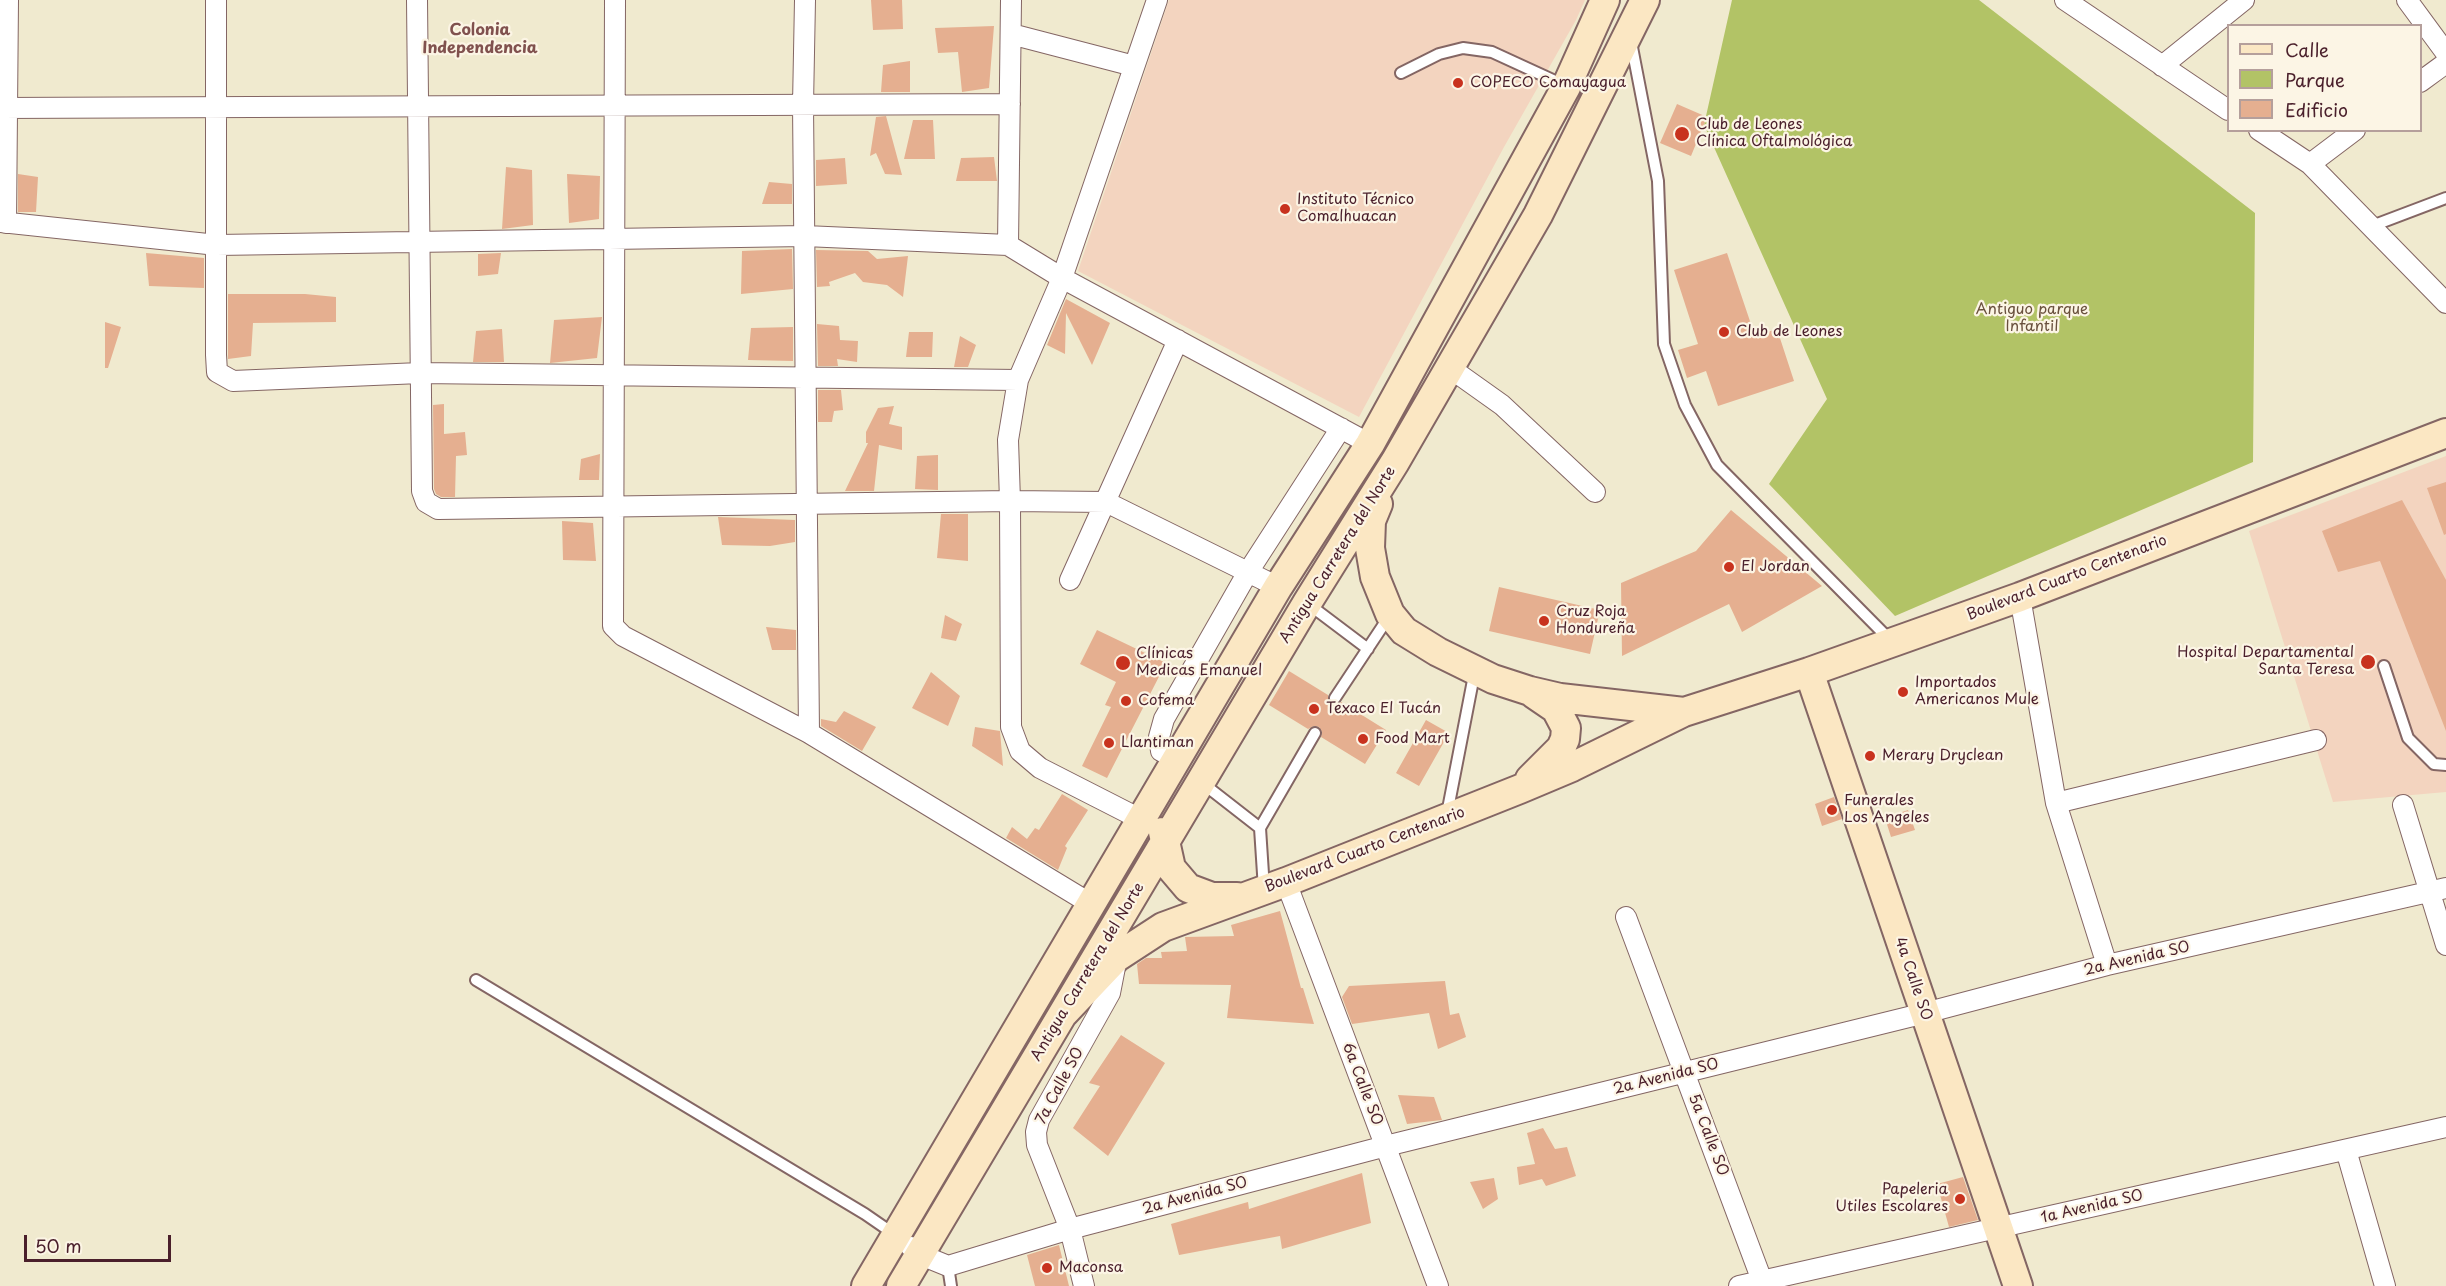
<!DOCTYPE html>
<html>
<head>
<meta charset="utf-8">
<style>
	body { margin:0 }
	#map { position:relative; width:2446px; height:1286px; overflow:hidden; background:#f0eacf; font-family:"Playpen Sans",sans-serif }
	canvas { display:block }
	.legend { position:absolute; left:2227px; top:24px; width:195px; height:108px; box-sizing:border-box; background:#fcf5e5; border:2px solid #b59f9b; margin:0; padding:8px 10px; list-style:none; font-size:18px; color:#4a1f2b }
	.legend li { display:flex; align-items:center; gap:12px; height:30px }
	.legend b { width:30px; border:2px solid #b59f9b }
	.scale { position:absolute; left:24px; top:1235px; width:147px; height:27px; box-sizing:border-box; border:3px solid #4a1f2b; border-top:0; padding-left:8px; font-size:18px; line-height:21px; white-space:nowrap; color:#4a1f2b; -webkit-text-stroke:4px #fcf5e5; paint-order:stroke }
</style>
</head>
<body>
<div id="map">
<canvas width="2446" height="1286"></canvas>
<ul class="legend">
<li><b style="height:8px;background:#fbe7c3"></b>Calle</li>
<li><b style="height:16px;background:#b2c366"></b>Parque</li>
<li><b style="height:16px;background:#e5af90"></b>Edificio</li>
</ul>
<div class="scale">50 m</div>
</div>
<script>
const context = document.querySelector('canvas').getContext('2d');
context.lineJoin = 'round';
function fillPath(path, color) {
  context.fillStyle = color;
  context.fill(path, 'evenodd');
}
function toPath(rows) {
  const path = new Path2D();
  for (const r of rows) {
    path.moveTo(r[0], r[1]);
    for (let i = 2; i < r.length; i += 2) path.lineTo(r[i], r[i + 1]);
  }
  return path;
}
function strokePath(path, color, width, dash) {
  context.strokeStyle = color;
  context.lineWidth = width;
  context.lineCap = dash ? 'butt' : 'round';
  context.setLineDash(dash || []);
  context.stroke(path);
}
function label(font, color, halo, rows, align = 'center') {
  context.font = font + ' "Playpen Sans",sans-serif';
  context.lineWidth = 4.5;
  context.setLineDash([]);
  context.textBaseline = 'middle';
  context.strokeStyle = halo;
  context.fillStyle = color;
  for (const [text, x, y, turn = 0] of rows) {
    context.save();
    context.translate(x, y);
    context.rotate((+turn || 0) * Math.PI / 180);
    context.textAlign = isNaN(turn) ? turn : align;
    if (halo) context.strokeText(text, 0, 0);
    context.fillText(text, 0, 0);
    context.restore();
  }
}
fillPath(toPath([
	[1169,0,1585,0,1576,20,1504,147,1359,417,1078,271],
	[2446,456,2446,792,2333,802,2249,531]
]), '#f3d4bf');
fillPath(toPath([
	[1732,0,1979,0,2255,213,2253,462,1895,616,1769,484,1827,399,1704,125]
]), '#b2c366');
fillPath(toPath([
	[871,0,902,0,903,29,873,30],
	[994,26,989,88,962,92,958,52,938,53,935,28],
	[910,61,910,92,881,92,883,65],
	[1677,104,1707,117,1691,156,1660,143],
	[886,116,902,175,885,174,876,153,870,156,876,117],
	[913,120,933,120,935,159,904,159],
	[994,157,997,181,956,181,961,158],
	[845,158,847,184,816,186,816,160],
	[506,167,532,170,533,225,502,229],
	[18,174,38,177,36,212,18,212],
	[567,174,600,176,599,219,569,223],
	[769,182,792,184,792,204,762,204],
	[792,249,793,289,741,294,742,251],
	[816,250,868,251,877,259,908,256,903,297,887,285,863,282,855,273,829,282,830,286,817,287],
	[146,253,204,258,204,288,149,286],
	[501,253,498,274,478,276,478,254],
	[1727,253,1755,336,1777,329,1794,381,1718,406,1706,371,1687,378,1678,350,1698,344,1674,270],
	[228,294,305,294,336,297,336,322,253,323,251,356,228,359],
	[1066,299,1110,323,1092,365,1066,313,1065,354,1047,345],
	[602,317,597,358,550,363,554,320],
	[105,322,121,327,108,368,105,368],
	[817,324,839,326,840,340,858,341,857,362,837,359,838,366,818,366],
	[793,327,793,361,748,360,751,328],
	[502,329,504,362,473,362,476,331],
	[909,332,933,332,932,357,906,357],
	[960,336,976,345,968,367,954,367],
	[818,390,841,390,843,410,834,411,832,422,818,422],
	[444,404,444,434,465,432,467,455,456,456,455,497,441,497,436,494,434,489,433,405],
	[894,406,889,424,902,427,902,450,879,445,874,491,845,491,868,443,866,443,866,432,878,408],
	[600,454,599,480,579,480,581,459],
	[938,455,938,490,915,489,917,456],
	[2446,482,2446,534,2444,535,2427,488],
	[2402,500,2446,580,2446,731,2380,561,2338,572,2322,531],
	[1731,510,1822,586,1742,632,1729,604,1622,656,1621,583,1696,551],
	[941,514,968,514,968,561,937,558],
	[718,517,795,520,795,542,770,546,722,545],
	[562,521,593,523,596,561,563,560],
	[1499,587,1600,610,1590,654,1489,631],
	[945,615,962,624,956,641,941,638],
	[766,627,796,630,796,650,772,650],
	[1097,630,1166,663,1107,778,1082,766,1111,707,1105,705,1116,682,1080,664],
	[1289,671,1328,695,1328,701,1331,705,1338,705,1341,702,1386,730,1365,764,1321,737,1322,732,1319,727,1314,726,1308,729,1269,705],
	[931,672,960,696,948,726,912,708],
	[844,711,876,727,862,751,821,726,821,719,836,722],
	[1426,720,1449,733,1419,786,1396,773],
	[975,727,1000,731,1003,766,972,746],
	[1062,794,1088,810,1065,846,1067,848,1058,870,1006,838,1012,827,1027,839,1035,828,1039,830],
	[1834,797,1842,819,1822,826,1815,804],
	[1908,810,1915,830,1891,837,1885,818],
	[1280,911,1301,988,1303,988,1314,1024,1227,1018,1231,985,1139,984,1137,964,1146,958,1162,958,1161,952,1187,951,1185,937,1234,936,1231,925],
	[1445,981,1450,1015,1459,1013,1466,1037,1438,1049,1429,1013,1352,1024,1342,997,1349,986],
	[1121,1035,1165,1063,1108,1156,1073,1128,1100,1086,1089,1083],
	[1398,1095,1434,1097,1442,1120,1407,1124],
	[1543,1128,1555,1149,1567,1147,1576,1176,1546,1186,1542,1179,1519,1185,1517,1167,1535,1164,1527,1133],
	[1362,1173,1371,1223,1282,1249,1280,1236,1179,1255,1171,1224,1248,1202,1249,1209],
	[1963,1177,1978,1220,1949,1227,1937,1184],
	[1494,1178,1498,1199,1483,1209,1470,1182],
	[1059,1245,1069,1286,1035,1286,1027,1255]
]), '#e5af90');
const lane = toPath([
	[1631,42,1658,181,1664,344,1685,405,1717,465,1890,640],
	[1401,73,1439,54,1463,48,1492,52,1566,86],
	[2372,226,2446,198],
	[1307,603,1368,649],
	[2384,666,2408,738,2434,764,2446,765],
	[1335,698,1390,615],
	[1201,782,1260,828],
	[1447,814,1475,670],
	[1264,889,1260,828,1315,733],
	[476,980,865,1214,894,1234],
	[948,1266,951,1286]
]);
const street = toPath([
	[216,0,216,355,217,372,233,381,420,373,1018,380],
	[417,0,422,491,426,502,438,509,1010,501,1106,502,1278,587],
	[615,0,613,626,623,636,809,733,1091,904],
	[805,0,803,105,809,733],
	[2065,0,2228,110],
	[2407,0,2446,53],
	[1011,34,1134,66],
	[2162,66,2244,0],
	[2420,82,2446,63],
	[0,108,1010,104],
	[2259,130,2310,164,2446,303],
	[2310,164,2355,130],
	[0,222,217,245,805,236,1008,245,1062,278,1370,444],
	[6,223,8,0],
	[1008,245,1011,0],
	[1450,368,1502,405,1595,492],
	[1070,580,1178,340],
	[2020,597,2056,803,2107,965],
	[1176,759,1161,751,1159,737,1164,719,1248,572,1341,428],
	[2056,803,2316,740],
	[2403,805,2446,945],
	[1140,819,1040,768,1020,751,1011,727,1010,501,1008,440,1018,380,1062,278,1157,0],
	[1286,882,1438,1286],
	[1626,917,1764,1286],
	[2346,1150,2385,1286],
	[911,1247,921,1255,948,1266,1070,1229,1386,1146,1925,1013,2107,965,2446,888],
	[1084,1286,1070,1229,1037,1145,1036,1132,1039,1120,1110,993,1117,957],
	[1739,1286,2446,1127]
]);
const secondary = toPath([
	[1378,504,1371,521,1370,548,1375,577,1390,614,1404,631,1438,652,1493,679,1530,691,1560,698,1684,712],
	[1809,672,2018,1286],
	[1530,779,1561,748,1565,739,1566,728,1556,709,1534,694],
	[1163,832,1171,868,1188,888,1212,897,1237,897],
	[1064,1013,1117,957,1163,927,1286,882,1520,789,1572,767,1684,712,1809,672,2020,597,2446,433],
	[866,1286,1278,587,1370,444,1566,87,1605,0],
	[901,1286,1307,603,1395,462,1538,215,1645,0]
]);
strokePath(lane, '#846664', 14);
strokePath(street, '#846664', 22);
strokePath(secondary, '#846664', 32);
strokePath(lane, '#fff', 10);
strokePath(street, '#fff', 20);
strokePath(secondary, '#fbe7c3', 28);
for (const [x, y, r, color] of [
	[1458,83,6,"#c8321e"],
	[1682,134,8,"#c8321e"],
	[1285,209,6,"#c8321e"],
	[1724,332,6,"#c8321e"],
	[1729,567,6,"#c8321e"],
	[1544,621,6,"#c8321e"],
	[2368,662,8,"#c8321e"],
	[1123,663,8,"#c8321e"],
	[1903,692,6,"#c8321e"],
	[1126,701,6,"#c8321e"],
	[1314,709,6,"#c8321e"],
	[1363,739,6,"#c8321e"],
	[1109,743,6,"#c8321e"],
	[1870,756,6,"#c8321e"],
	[1832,810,6,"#c8321e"],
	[1960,1199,6,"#c8321e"],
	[1047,1268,6,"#c8321e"]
]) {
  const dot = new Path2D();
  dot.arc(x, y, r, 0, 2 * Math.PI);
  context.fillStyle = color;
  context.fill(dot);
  strokePath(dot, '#fcf5e5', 2);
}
label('15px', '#4a1f2b', '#fcf5e5', [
	["COPECO Comayagua",1470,83],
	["Club de Leones",1696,125],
	["Clínica Oftalmológica",1696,142],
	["Instituto Técnico",1297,200],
	["Comalhuacan",1297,217],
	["Club de Leones",1736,332],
	["El Jordan",1741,567],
	["Cruz Roja",1556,612],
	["Hondureña",1556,629],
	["Hospital Departamental",2354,653,"right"],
	["Santa Teresa",2354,670,"right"],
	["Clínicas",1136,654],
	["Medicas Emanuel",1136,671],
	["Importados",1915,683],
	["Americanos Mule",1915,700],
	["Cofema",1138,701],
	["Texaco El Tucán",1326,709],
	["Food Mart",1375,739],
	["Llantiman",1121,743],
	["Merary Dryclean",1882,756],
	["Funerales",1844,801],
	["Los Angeles",1844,818],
	["Papeleria",1948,1190,"right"],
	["Utiles Escolares",1948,1207,"right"],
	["Maconsa",1059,1268]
], 'left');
label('15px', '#69503d', '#fcf5e5', [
	["Antiguo parque",2032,310],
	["Infantil",2032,327]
]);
label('15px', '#4a1f2b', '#fcf5e5', [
	["Antigua Carretera del Norte",1338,555,-58],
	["Boulevard Cuarto Centenario",2067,578,-21],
	["Boulevard Cuarto Centenario",1365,850,-21],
	["2a Avenida SO",2137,959,-13],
	["Antigua Carretera del Norte",1088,972,-59],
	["4a Calle SO",1913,979,71],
	["2a Avenida SO",1666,1077,-14],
	["6a Calle SO",1362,1084,69],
	["7a Calle SO",1060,1086,-62],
	["5a Calle SO",1708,1135,69],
	["2a Avenida SO",1195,1196,-15],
	["1a Avenida SO",2092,1207,-13]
]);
label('bold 16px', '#80514e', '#fcf5e5', [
	["Colonia",480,31],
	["Independencia",480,49]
]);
</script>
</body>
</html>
